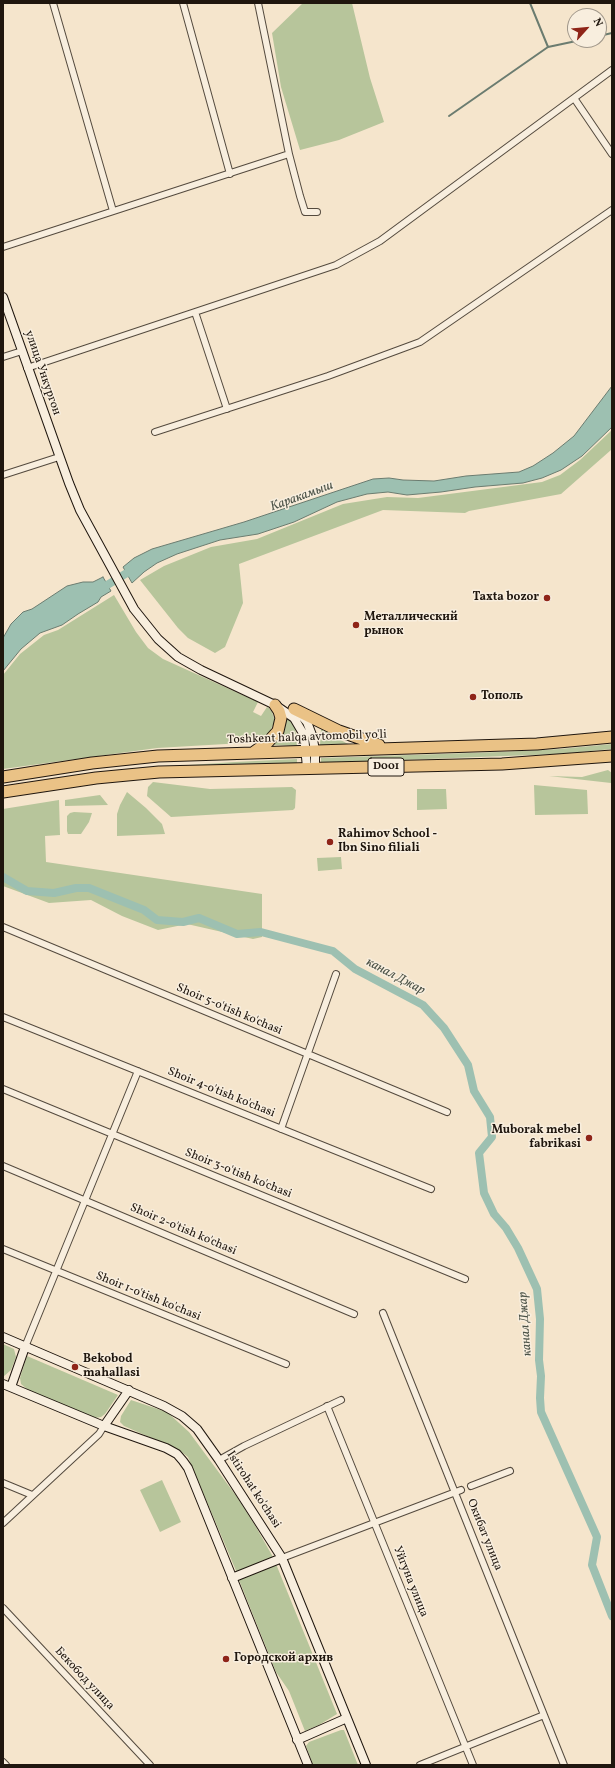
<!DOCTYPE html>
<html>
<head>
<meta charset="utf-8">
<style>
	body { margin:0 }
	#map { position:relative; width:615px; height:1768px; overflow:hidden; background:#f5e5cc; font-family:Vollkorn,serif }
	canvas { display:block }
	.frame { position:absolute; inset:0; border:4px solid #1f160e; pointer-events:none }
	.north { position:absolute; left:567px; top:8px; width:40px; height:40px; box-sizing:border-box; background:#f8eede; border:1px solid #a1988b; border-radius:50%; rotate:63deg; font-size:11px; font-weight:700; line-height:16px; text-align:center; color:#1f160e }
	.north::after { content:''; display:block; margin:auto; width:14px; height:18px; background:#8f2418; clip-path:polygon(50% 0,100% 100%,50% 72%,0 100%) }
</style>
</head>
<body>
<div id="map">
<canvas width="615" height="1768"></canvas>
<div class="frame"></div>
<div class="north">N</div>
</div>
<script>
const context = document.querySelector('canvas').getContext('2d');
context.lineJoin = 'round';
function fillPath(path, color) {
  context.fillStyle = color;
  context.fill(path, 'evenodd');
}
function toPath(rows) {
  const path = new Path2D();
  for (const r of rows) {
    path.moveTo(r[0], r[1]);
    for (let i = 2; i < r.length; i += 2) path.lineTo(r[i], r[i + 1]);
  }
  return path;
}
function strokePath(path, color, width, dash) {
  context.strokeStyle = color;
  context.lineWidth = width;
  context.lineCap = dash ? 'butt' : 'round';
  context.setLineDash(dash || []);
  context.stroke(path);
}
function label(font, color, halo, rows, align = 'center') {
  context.font = font + ' Vollkorn,serif';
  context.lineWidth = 3;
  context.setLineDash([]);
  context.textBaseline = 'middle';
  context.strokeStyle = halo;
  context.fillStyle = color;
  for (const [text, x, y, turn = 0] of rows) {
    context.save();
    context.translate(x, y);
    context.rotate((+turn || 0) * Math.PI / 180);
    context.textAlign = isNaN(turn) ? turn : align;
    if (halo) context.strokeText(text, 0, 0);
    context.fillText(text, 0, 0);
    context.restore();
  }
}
fillPath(toPath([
	[303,3,352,3,370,78,384,122,339,140,300,150,281,87,272,33],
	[612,430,611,450,561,494,469,511,465,513,383,510,239,564,243,603,225,647,215,653,188,638,178,628,140,580,164,566,211,547,257,539,343,504,387,497,418,498,542,482,560,475,580,460],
	[114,595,136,632,148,648,163,659,258,702,253,712,261,716,267,707,269,708,272,712,275,721,268,735,260,742,157,748,3,769,3,675,20,654,44,635,58,630],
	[286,716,290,718,295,725,297,746,272,745,281,736,284,729],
	[321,729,348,744,320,745],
	[612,744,612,749,559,754,321,763,321,758,500,752,560,749],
	[297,759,297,763,173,766,235,762],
	[608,770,612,773,611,783,549,776,582,777],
	[153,782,210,789,292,787,296,790,295,808,293,810,171,817,147,796,148,787],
	[534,785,587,790,588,814,535,815],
	[417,789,446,789,447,809,417,810],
	[127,792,146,808,162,824,165,834,117,836,117,814,120,805],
	[100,795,108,805,65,806,65,800],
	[59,800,60,835,45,836,46,862,262,894,262,937,253,939,187,924,158,930,122,916,91,900,49,903,3,886,3,809],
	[74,812,92,813,89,822,81,834,68,834,67,831,67,816,70,813],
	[341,857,342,869,318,871,317,858],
	[3,1344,14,1349,16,1357,11,1370,3,1377],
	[27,1356,118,1395,105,1414,101,1417,95,1418,28,1390,21,1384,20,1378],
	[131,1400,167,1412,189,1432,237,1497,256,1527,273,1557,237,1573,188,1457,179,1450,124,1426,120,1422,121,1416],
	[162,1480,181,1522,160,1532,140,1490],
	[276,1564,337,1714,319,1725,305,1731,289,1691,276,1672,239,1580],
	[341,1730,344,1730,358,1765,313,1765,306,1746,309,1742]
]), '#b7c59b');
const water = toPath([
	[612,386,612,427,582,456,561,470,542,478,523,483,475,487,441,492,407,495,388,492,367,494,337,502,294,522,258,534,220,540,177,554,157,563,144,572,132,583,123,567,134,558,152,549,244,522,373,479,389,478,403,480,434,481,466,476,519,472,533,466,553,453,574,436,612,386],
	[103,577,111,591,101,597,98,602,78,614,62,625,40,633,21,649,3,671,3,638,11,624,23,612,32,609,67,586,83,582,93,582,103,577]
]);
fillPath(water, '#9dc0b1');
strokePath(water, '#6b7c70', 1);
strokePath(toPath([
	[530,3,548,47],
	[599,36,612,33],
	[449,116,548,47,581,40]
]), '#6b7c70', 2);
strokePath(toPath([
	[99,590,135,568],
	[3,877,27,891,54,893,76,888,89,888,144,910,157,920,183,922,199,918,237,934,261,932,333,951,355,969,423,1005,444,1028,468,1065,474,1091,490,1117,492,1137,479,1153,484,1193,494,1214,506,1228,518,1248,537,1289,540,1319,539,1360,541,1376,540,1398,541,1412,597,1537,592,1565,612,1616]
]), '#9dc0b1', 8);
const street = toPath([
	[53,3,113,211],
	[183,3,230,174],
	[258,3,289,154,300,196,305,212,317,212],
	[574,98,612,154],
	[3,247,289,154],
	[195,312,227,409],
	[3,357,22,351],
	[27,368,336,265,380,241,612,70],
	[155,432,328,376,420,342,612,210],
	[3,475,59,457],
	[3,927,447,1112],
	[3,1017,431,1189],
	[3,1089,465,1279],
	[281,1129,336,974],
	[3,1166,354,1314],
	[3,1249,286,1364],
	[383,1313,564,1765],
	[25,1347,138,1071],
	[327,1406,473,1765],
	[219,1460,244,1446,341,1400],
	[3,1483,32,1495],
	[471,1486,510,1471],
	[3,1523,99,1434,104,1426],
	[282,1558,461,1490],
	[3,1608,150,1765],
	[3,1762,6,1765],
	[420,1765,544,1715]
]);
const secondary = toPath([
	[3,297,69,483,80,510,134,609,158,639,178,657,201,670,275,705,294,718,304,735,307,768],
	[299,713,307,722,312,735,315,750,315,768],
	[3,1337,164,1406,182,1416,197,1429,219,1460,282,1558,366,1765],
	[3,1384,104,1426,166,1448,177,1454,183,1461,188,1468,308,1765],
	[11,1387,25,1347],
	[104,1426,129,1390],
	[232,1578,282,1558],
	[297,1740,347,1718]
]);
const highway = toPath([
	[294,709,339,731,379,745],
	[254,752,268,742,278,731,281,718,279,711,275,705],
	[3,777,92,763,158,756,537,744,612,737],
	[3,792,96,778,159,772,502,764,612,756]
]);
strokePath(street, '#544a3e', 8);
strokePath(secondary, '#1f160e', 10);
strokePath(highway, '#1f160e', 13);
strokePath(street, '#f8eede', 6);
strokePath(secondary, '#f8eede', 8);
strokePath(highway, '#eac286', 11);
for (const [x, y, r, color] of [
	[547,598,4,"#8f2418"],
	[356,625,4,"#8f2418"],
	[473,697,4,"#8f2418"],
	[330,842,4,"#8f2418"],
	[589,1138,4,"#8f2418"],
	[75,1367,4,"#8f2418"],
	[226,1659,4,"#8f2418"]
]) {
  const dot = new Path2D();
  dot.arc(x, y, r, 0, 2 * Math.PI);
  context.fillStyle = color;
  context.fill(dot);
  strokePath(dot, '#f8eede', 1.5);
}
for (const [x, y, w] of [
	[386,767,36]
]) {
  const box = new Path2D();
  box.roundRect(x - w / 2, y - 9, w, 18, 3);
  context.fillStyle = '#f8eede';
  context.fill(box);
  strokePath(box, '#1f160e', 1);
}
label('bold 11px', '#1f160e', null, [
	["D001",386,767]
]);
label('12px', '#1f160e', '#f8eede', [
	["улица Ункургон",42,373,71],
	["Toshkent halqa avtomobil yo'li",307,738,-2],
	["Shoir 5-o'tish ko'chasi",229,1010,23],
	["Shoir 4-o'tish ko'chasi",221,1093,22],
	["Shoir 3-o'tish ko'chasi",238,1174,22],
	["Shoir 2-o'tish ko'chasi",183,1230,23],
	["Shoir 1-o'tish ko'chasi",148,1297,22],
	["Istirohat ko'chasi",253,1490,57],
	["Окибат улица",484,1535,68],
	["Уйгуна улица",410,1582,68],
	["Бекобод улица",84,1679,47]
]);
label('bold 12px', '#1f160e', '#f8eede', [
	["Taxta bozor",539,598,"right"],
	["Металлический",364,618],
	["рынок",364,632],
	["Тополь",481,697],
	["Rahimov School -",338,835],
	["Ibn Sino filiali",338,849],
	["Muborak mebel",581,1131,"right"],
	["fabrikasi",581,1145,"right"],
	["Bekobod",83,1360],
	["mahallasi",83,1374],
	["Городской архив",234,1659]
], 'left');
label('italic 13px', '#4b5247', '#f8eede', [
	["Каракамыш",302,497,-20],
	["канал Джар",395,977,28],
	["канал Джар",526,1324,-94]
]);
</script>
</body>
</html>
